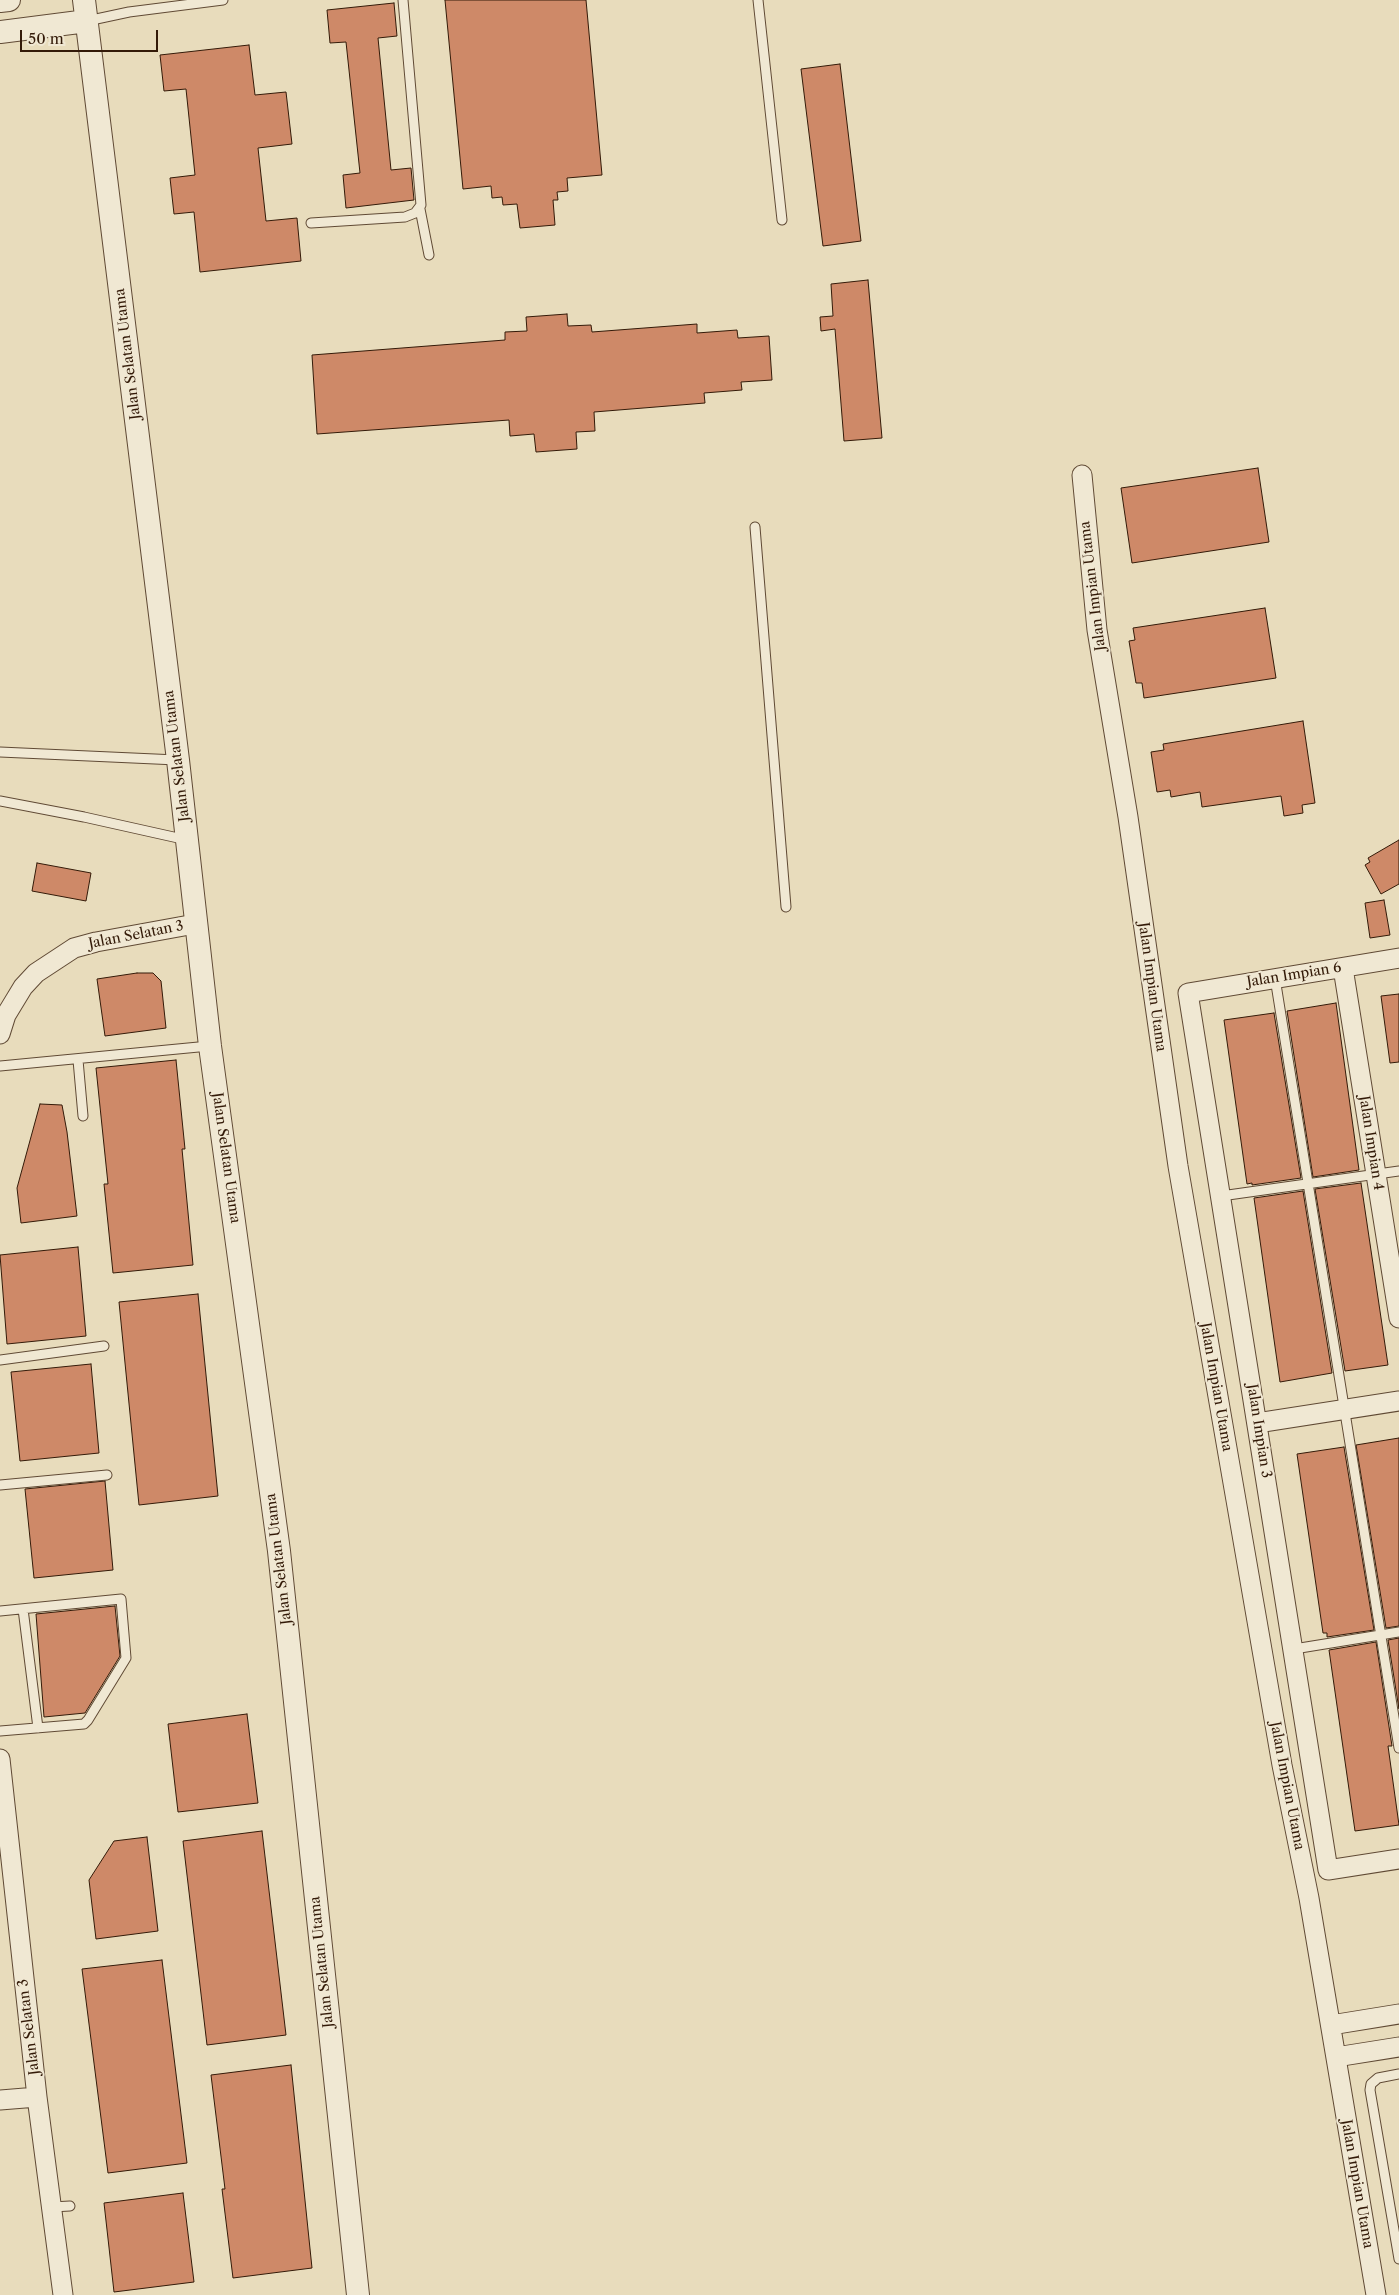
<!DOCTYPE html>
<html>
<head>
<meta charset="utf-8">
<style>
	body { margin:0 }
	#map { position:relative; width:1399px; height:2295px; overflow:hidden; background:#e8dcbc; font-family:"Libre Caslon Text",serif }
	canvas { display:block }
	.scale { position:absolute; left:20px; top:30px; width:138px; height:22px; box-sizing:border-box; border:2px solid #331a08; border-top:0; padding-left:6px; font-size:15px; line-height:18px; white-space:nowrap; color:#331a08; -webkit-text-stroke:4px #f0e8d3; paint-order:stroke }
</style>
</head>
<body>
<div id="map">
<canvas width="1399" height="2295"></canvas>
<div class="scale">50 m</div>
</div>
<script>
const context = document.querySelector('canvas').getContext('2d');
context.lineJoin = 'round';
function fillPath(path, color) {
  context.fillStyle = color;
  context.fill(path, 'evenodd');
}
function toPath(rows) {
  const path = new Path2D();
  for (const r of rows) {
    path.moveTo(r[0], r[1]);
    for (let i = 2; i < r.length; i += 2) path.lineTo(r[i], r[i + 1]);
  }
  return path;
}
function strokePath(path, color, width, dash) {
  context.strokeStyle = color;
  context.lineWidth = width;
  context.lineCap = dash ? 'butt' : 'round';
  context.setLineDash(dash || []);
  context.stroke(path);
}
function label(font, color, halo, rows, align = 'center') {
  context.font = font + ' "Libre Caslon Text",serif';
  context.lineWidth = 4;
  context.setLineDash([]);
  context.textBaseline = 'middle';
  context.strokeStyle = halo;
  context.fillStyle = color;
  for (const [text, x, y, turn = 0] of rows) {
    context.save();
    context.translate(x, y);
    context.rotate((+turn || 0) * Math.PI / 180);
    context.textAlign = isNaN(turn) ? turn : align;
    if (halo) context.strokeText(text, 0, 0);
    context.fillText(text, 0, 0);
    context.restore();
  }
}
const building = toPath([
	[445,0,586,0,602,175,567,178,568,191,557,192,558,200,553,200,555,225,520,228,517,204,503,205,502,197,492,198,491,186,463,189,445,0],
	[394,3,397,36,378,38,391,170,411,168,414,200,346,208,343,175,360,173,346,42,330,43,327,10,394,3],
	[249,45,255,95,286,92,292,144,258,148,266,221,297,218,301,261,200,272,194,212,174,214,170,178,195,175,186,89,164,91,160,55,249,45],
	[840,64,861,241,823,246,801,69,840,64],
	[868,280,882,438,844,441,835,329,821,331,820,317,833,316,831,284,868,280],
	[567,314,568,326,591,325,592,332,697,324,697,333,737,330,738,338,769,336,772,380,741,382,742,390,704,393,705,403,594,412,595,431,576,432,577,449,536,452,534,434,510,436,509,420,317,434,312,355,505,340,505,332,527,331,526,317,567,314],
	[1258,468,1269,542,1132,563,1121,488,1258,468],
	[1265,608,1276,678,1144,698,1142,683,1136,683,1129,641,1135,640,1133,628,1265,608],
	[1303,721,1315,803,1302,805,1303,813,1284,816,1281,796,1202,807,1200,792,1171,797,1170,790,1157,792,1151,752,1164,750,1163,744,1303,721],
	[1399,840,1399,884,1381,894,1365,865,1370,862,1368,858,1399,840],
	[37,863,91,873,86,901,32,891,37,863],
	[1384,900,1390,935,1370,938,1365,903,1384,900],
	[137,973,153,973,161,981,166,1028,105,1036,97,979,137,973],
	[1399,994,1399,1062,1390,1063,1381,996,1399,994],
	[1336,1003,1359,1170,1313,1177,1287,1011,1336,1003],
	[1274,1013,1301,1178,1252,1185,1252,1183,1247,1184,1224,1020,1274,1013],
	[176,1060,185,1149,182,1149,193,1265,113,1273,104,1184,108,1184,96,1068,176,1060],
	[40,1104,62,1105,67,1132,77,1216,21,1223,17,1188,40,1104],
	[1361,1183,1388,1365,1345,1371,1315,1189,1361,1183],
	[1303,1191,1332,1373,1280,1382,1254,1198,1303,1191],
	[78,1247,86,1336,7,1344,0,1255,78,1247],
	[198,1294,218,1496,139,1505,119,1302,198,1294],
	[91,1364,99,1453,20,1461,11,1372,91,1364],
	[1399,1438,1399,1626,1386,1628,1356,1445,1399,1438],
	[1344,1447,1374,1630,1327,1637,1327,1633,1323,1633,1297,1454,1344,1447],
	[105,1481,113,1570,34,1578,25,1489,105,1481],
	[115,1606,120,1656,85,1713,44,1717,36,1614,115,1606],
	[1399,1638,1399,1709,1388,1640,1399,1638],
	[1376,1642,1392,1746,1388,1746,1399,1825,1355,1831,1329,1650,1376,1642],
	[247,1714,258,1803,178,1812,168,1724,247,1714],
	[262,1831,286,2035,207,2045,183,1841,262,1831],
	[147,1837,158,1931,96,1939,89,1880,114,1841,147,1837],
	[162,1960,187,2163,108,2173,82,1969,162,1960],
	[291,2065,312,2268,233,2278,222,2189,225,2189,211,2075,291,2065],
	[183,2193,194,2282,114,2292,104,2203,183,2193]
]);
fillPath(building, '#ce8968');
strokePath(building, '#331a08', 1);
const service = toPath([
	[758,0,782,220],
	[87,21,129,12,223,0],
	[420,209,429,255],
	[311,223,405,217,415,213,421,205,403,0],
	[755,527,786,907],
	[0,752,177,760],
	[0,801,84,817,187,840],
	[1275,978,1399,1748],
	[78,1060,83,1116],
	[0,1066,209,1046],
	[1221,1196,1399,1171],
	[0,1360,104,1346],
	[0,1485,107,1475],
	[23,1609,38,1728],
	[0,1611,121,1599,126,1658,88,1720,84,1724,0,1731],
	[1294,1649,1399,1632],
	[1399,2074,1378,2078,1371,2084,1370,2090,1399,2259],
	[52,2207,70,2206]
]);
const minor = toPath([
	[1082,475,1097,630,1128,817,1178,1166,1282,1765,1309,1898,1376,2295],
	[1399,958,1188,993,1328,1870,1399,1859],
	[1343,968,1399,1318],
	[0,1034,6,1015,23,987,36,973,74,948,96,942,195,924],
	[1257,1423,1399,1401],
	[0,1759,37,2097,63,2295],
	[1331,2025,1399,2014],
	[1336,2057,1399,2047],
	[0,2100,37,2097]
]);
const tertiary = toPath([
	[84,0,178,760,210,1046,279,1551,358,2295],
	[0,1,9,0],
	[0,32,87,21]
]);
strokePath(service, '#604a35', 11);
strokePath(minor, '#604a35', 21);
strokePath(tertiary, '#604a35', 24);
strokePath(service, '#f0e8d3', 9);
strokePath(minor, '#f0e8d3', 19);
strokePath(tertiary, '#f0e8d3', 22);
label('14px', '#331a08', '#f0e8d3', [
	["Jalan Selatan Utama",128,354,-97],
	["Jalan Impian Utama",1093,586,-97],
	["Jalan Selatan Utama",177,756,-97],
	["Jalan Selatan 3",136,935,-11],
	["Jalan Impian 6",1294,975,-9],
	["Jalan Impian Utama",1152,987,82],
	["Jalan Impian 4",1371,1143,81],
	["Jalan Selatan Utama",226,1158,82],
	["Jalan Impian Utama",1216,1387,80],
	["Jalan Impian 3",1259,1431,81],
	["Jalan Selatan Utama",279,1559,-97],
	["Jalan Impian Utama",1287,1786,79],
	["Jalan Selatan Utama",322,1962,-96],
	["Jalan Selatan 3",29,2027,-97],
	["Jalan Impian Utama",1357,2184,80]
]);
</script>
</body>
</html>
